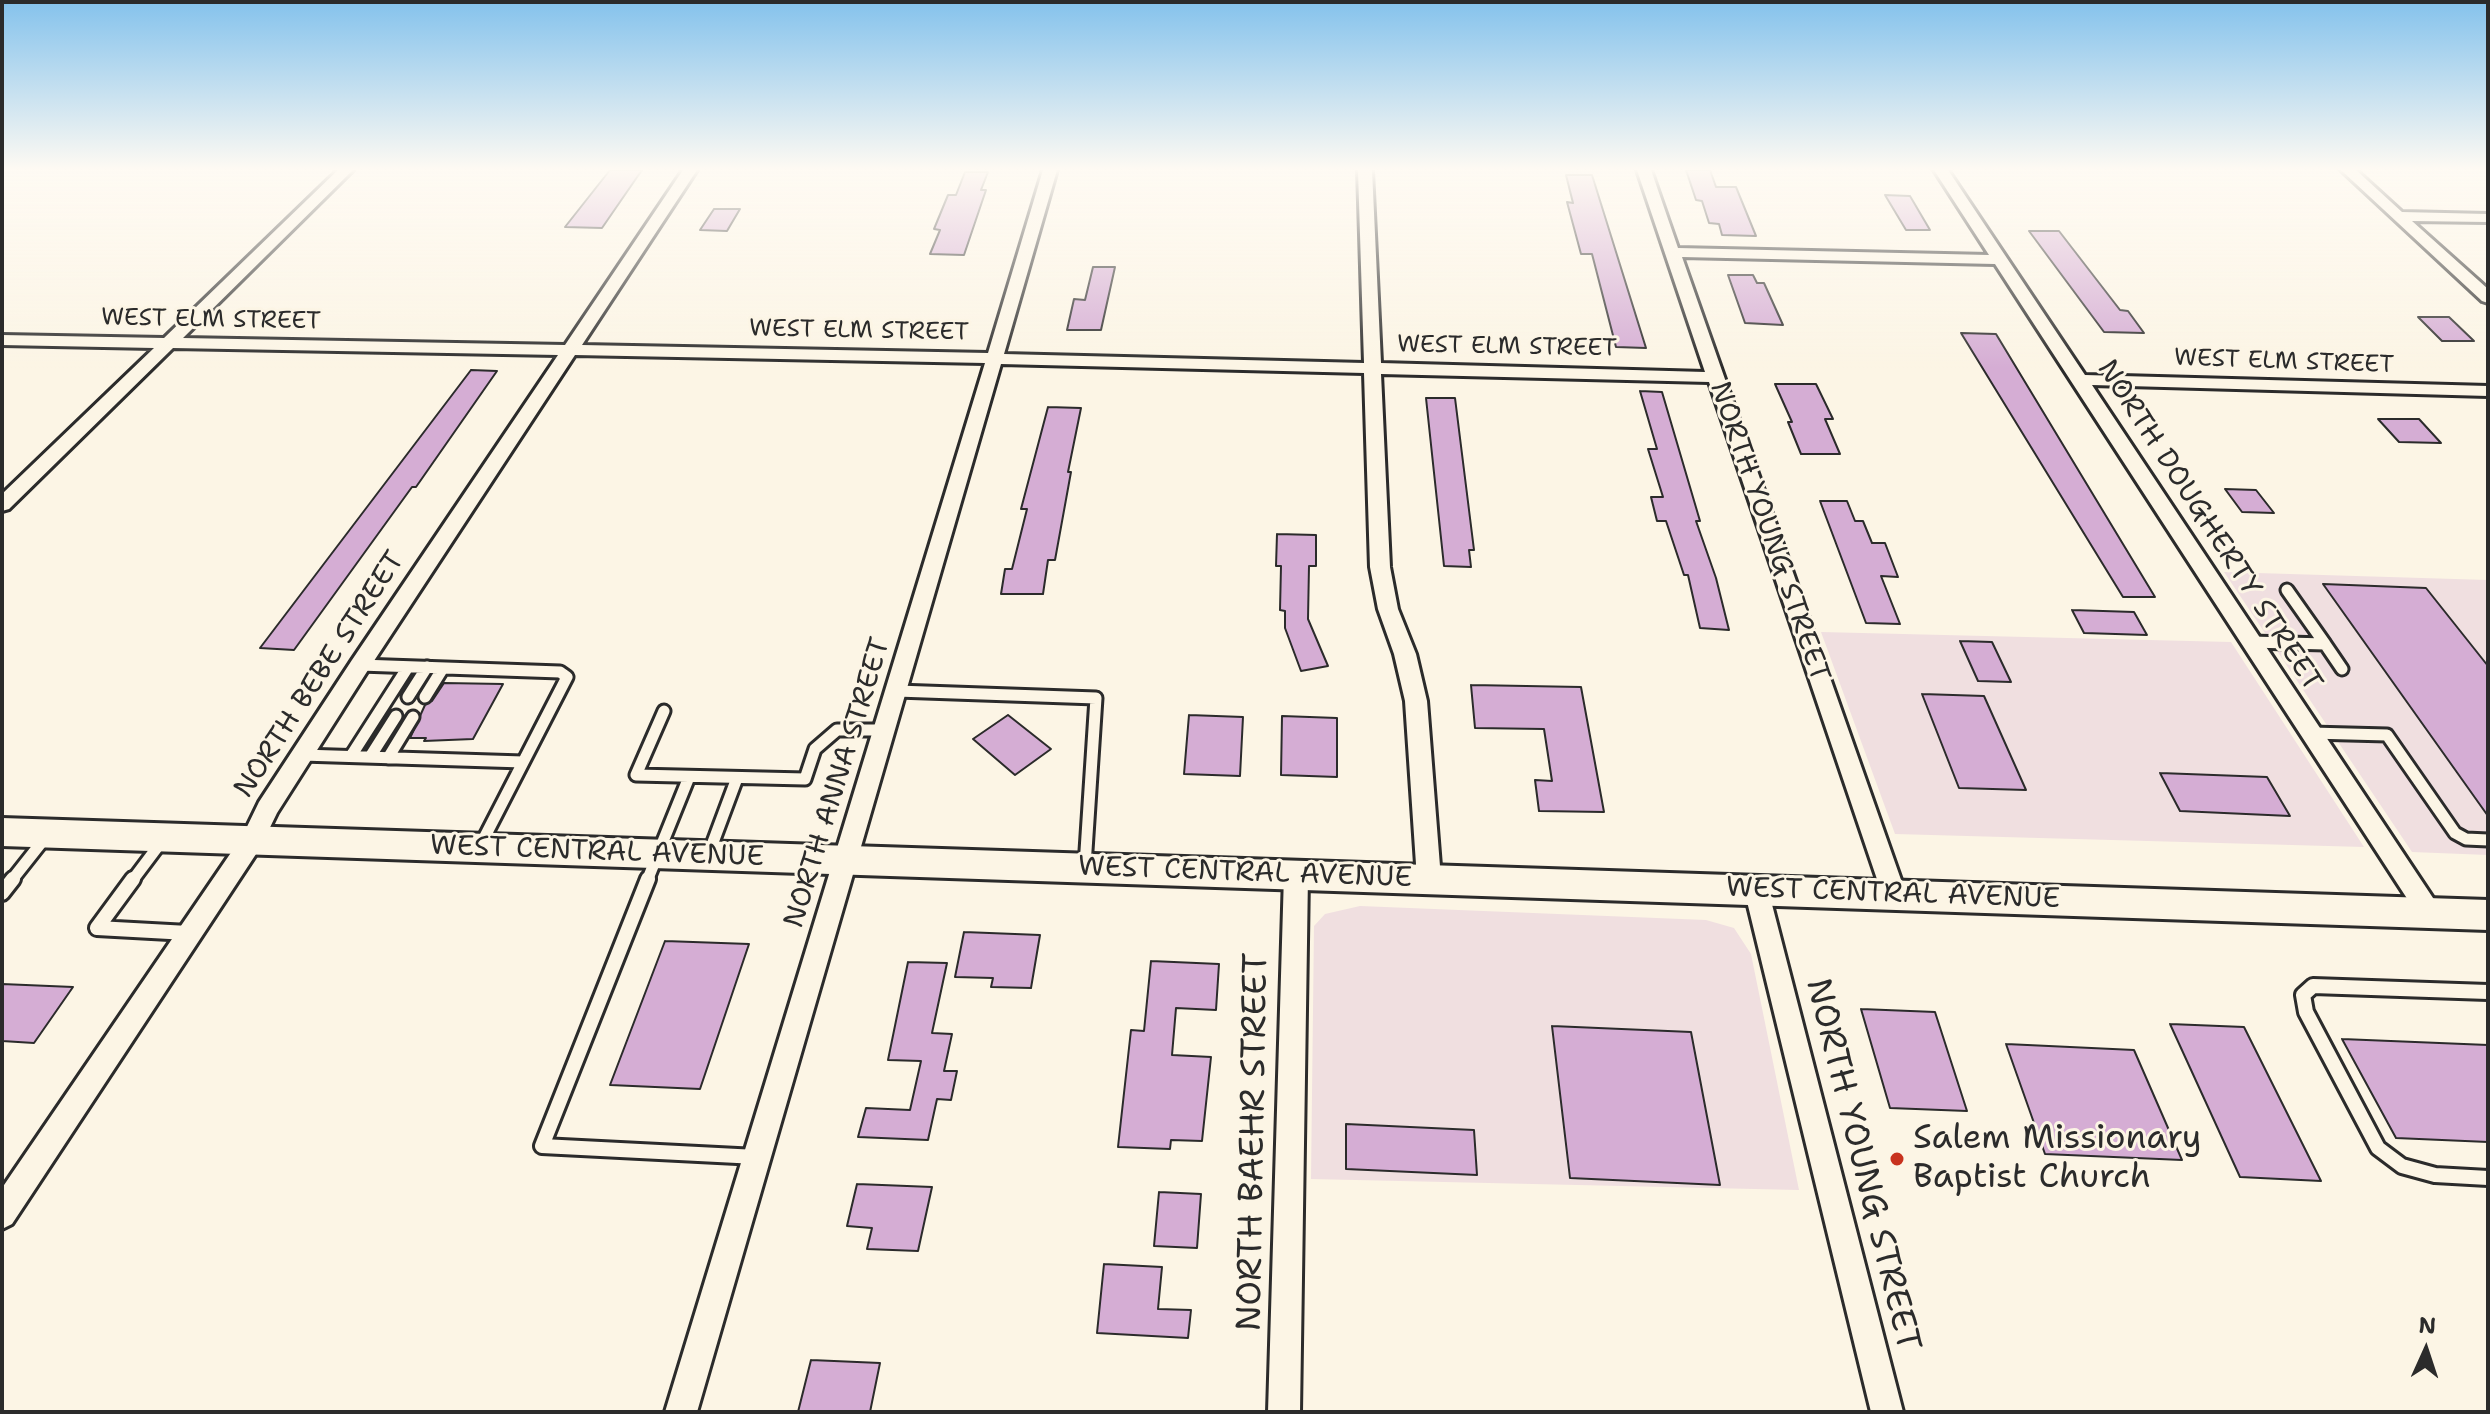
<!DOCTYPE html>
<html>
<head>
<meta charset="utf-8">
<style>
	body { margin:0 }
	#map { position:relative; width:2490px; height:1414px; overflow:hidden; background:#fcf5e5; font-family:"Shantell Sans",sans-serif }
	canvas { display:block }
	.frame { position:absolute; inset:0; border:4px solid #2b2b2b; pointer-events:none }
	.north { position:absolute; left:2386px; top:1310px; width:80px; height:80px; -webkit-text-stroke:6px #fcf5e5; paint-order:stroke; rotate:3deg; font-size:22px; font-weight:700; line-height:32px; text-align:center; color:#2b2b2b }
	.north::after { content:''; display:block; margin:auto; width:28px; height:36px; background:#2b2b2b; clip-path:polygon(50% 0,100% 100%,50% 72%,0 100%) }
</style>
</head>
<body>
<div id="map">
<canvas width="2490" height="1414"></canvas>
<div class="frame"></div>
<div class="north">N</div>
</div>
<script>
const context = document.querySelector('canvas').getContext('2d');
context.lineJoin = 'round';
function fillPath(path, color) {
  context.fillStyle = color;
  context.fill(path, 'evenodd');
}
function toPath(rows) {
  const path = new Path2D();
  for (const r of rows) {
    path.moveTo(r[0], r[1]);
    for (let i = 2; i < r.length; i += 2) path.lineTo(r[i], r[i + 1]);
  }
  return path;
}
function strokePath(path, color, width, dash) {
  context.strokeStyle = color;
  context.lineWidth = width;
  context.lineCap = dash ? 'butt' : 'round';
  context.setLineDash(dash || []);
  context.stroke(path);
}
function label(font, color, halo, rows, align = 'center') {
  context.font = font + ' "Shantell Sans",sans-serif';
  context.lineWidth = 6;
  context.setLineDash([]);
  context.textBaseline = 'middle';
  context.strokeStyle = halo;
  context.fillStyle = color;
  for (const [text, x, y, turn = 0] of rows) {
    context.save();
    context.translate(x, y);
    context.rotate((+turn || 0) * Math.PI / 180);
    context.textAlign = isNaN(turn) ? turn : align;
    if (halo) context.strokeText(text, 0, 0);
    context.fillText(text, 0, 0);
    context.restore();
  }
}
fillPath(toPath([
	[2224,572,2488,580,2488,855,2412,852],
	[1821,632,2231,642,2364,847,1895,834],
	[1360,906,1706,920,1734,928,1751,954,1799,1190,1311,1179,1314,926,1325,914]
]), '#f0dfe0');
const building = toPath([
	[610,170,642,170,602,228,565,227,610,170],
	[1686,170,1710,170,1716,187,1736,187,1756,236,1722,235,1719,224,1709,223,1702,201,1696,200,1686,170],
	[965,172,988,172,981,190,986,190,964,255,930,254,940,230,934,229,948,195,956,195,965,172],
	[1566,175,1592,175,1646,348,1616,347,1592,254,1581,254,1567,202,1573,203,1566,175],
	[1885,195,1910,196,1930,230,1906,230,1885,195],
	[714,209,740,209,727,231,700,230,714,209],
	[2029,231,2059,231,2120,310,2128,311,2144,333,2104,332,2029,231],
	[1093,267,1115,267,1101,330,1067,330,1074,299,1085,300,1093,267],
	[1728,275,1753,275,1757,283,1764,283,1783,325,1745,323,1728,275],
	[2418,317,2449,317,2474,341,2442,341,2418,317],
	[1961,333,1996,334,2155,597,2123,597,1961,333],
	[471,370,497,371,416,487,412,487,294,650,260,648,471,370],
	[1775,384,1816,384,1833,419,1825,419,1840,454,1801,454,1788,422,1792,422,1775,384],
	[1640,391,1662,392,1700,521,1696,521,1716,578,1729,630,1700,628,1688,575,1684,575,1666,521,1657,521,1651,497,1663,497,1648,449,1657,449,1640,391],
	[1426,398,1455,398,1474,550,1469,550,1471,567,1444,566,1426,398],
	[1048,407,1081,408,1068,472,1071,472,1055,560,1048,560,1043,594,1001,594,1005,569,1012,569,1027,509,1021,509,1048,407],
	[2378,419,2419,419,2441,443,2399,442,2378,419],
	[2225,489,2256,490,2274,513,2242,512,2225,489],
	[1820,501,1847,501,1855,521,1863,521,1872,543,1885,543,1898,577,1881,576,1900,624,1866,623,1820,501],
	[1277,534,1316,535,1316,566,1309,566,1308,619,1328,666,1301,671,1285,628,1285,611,1280,610,1281,566,1276,566,1277,534],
	[2323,584,2426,588,2488,666,2488,816,2323,584],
	[2072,610,2134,612,2147,635,2084,633,2072,610],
	[1960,641,1992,642,2011,682,1978,681,1960,641],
	[444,683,503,684,473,739,424,741,426,738,410,738,425,705,432,701,444,683],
	[1471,685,1581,687,1604,812,1539,811,1535,780,1552,781,1544,729,1475,728,1471,685],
	[1922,694,1984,696,2026,790,1959,788,1922,694],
	[1008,715,1051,749,1015,775,973,739,1008,715],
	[1189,715,1243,717,1240,776,1184,774,1189,715],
	[1282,716,1337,718,1337,777,1281,775,1282,716],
	[2160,773,2267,777,2290,816,2180,811,2160,773],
	[964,932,1040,935,1031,988,991,987,993,978,955,977,964,932],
	[665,941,749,944,700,1089,610,1085,665,941],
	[1151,961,1219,964,1216,1010,1176,1008,1172,1055,1211,1057,1202,1141,1171,1140,1170,1149,1118,1147,1131,1030,1144,1031,1151,961],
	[908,962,947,963,932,1033,952,1034,944,1071,957,1071,951,1100,937,1099,928,1140,858,1137,866,1108,910,1110,921,1061,888,1060,908,962],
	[2,984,73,987,34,1043,2,1041,2,984],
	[1861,1009,1935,1012,1967,1111,1890,1108,1861,1009],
	[2170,1024,2244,1027,2321,1181,2240,1177,2170,1024],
	[1552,1026,1691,1032,1720,1185,1570,1178,1552,1026],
	[2342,1039,2488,1045,2488,1142,2396,1138,2342,1039],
	[2006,1044,2134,1050,2182,1160,2045,1154,2006,1044],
	[1346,1124,1474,1130,1477,1175,1346,1169,1346,1124],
	[857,1184,932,1187,918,1251,867,1249,872,1228,847,1226,857,1184],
	[1159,1192,1201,1194,1197,1248,1154,1246,1159,1192],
	[1104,1264,1162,1267,1158,1309,1191,1310,1188,1338,1097,1333,1104,1264],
	[811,1360,880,1363,870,1412,798,1412,811,1360]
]);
fillPath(building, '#d5add4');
strokePath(building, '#2b2b2b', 2);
const laneFar1 = toPath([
	[2251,642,2325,644,2287,590],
	[2325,644,2342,669],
	[360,665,560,672,567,677,479,848],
	[897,691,1096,698,1085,866],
	[408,697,427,667],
	[425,697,443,668],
	[664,711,636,775,805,779,815,749,837,730,886,730],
	[2311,733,2387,735,2455,833,2466,839,2488,840],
	[302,755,523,762],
	[351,756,408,667],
	[370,757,396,716],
	[388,758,413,717],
	[709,853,737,778],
	[11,881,45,838],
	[132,881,162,841],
	[647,881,689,777]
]);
const lane = toPath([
	[133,879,97,928,188,933],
	[648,879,542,1146,757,1157],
	[2,893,13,879],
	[2488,992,2313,986,2303,995,2306,1012,2378,1148,2402,1166,2435,1175,2488,1178]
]);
const street = toPath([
	[338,170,353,170,183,338,565,345,683,170,697,170,582,345,988,353,1043,170,1057,170,1004,354,1364,363,1358,170,1372,170,1381,363,1705,372,1637,170,1651,170,1678,248,1989,255,1934,170,1948,170,2085,375,2488,386,2488,396,2092,385,2443,913,2439,920,2430,924,2421,920,1995,264,1682,257,1906,894,1903,901,1894,904,1885,901,1882,894,1709,382,1381,374,1390,567,1398,609,1416,654,1427,701,1441,879,1438,886,1429,889,1420,886,1417,879,1405,701,1394,654,1378,609,1370,567,1364,373,1001,364,697,1412,665,1412,985,363,575,355,368,670,277,813,260,848,12,1224,2,1229,2,1188,243,835,259,802,352,660,558,355,173,348,9,509,2,511,2,494,154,348,2,345,2,335,164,338,338,170],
	[2341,170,2356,170,2402,212,2488,214,2488,222,2412,221,2488,289,2488,303,2482,301,2341,170],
	[1296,865,1305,868,1308,875,1300,1412,1268,1412,1284,875,1287,868,1296,865],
	[1756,879,1765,882,1768,889,1903,1412,1871,1412,1744,889,1747,882,1756,879]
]);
const secondary = toPath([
	[2,818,2488,900,2488,930,2,846,2,818]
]);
strokePath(laneFar1, '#2b2b2b', 17);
strokePath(lane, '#2b2b2b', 20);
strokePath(street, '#2b2b2b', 6);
strokePath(secondary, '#2b2b2b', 6);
strokePath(laneFar1, '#fcf5e5', 11);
strokePath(lane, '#fcf5e5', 14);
fillPath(street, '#fcf5e5');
fillPath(secondary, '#fcf5e5');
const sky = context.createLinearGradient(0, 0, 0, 368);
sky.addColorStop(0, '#84c2ec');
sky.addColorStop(0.46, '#fefaf3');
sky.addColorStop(1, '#fefaf300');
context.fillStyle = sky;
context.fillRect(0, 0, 2490, 368);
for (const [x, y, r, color] of [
	[1897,1159,8,"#c8321e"]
]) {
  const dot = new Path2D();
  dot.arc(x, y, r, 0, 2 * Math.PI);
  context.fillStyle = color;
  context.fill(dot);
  strokePath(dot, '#fcf5e5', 3);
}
label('24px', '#2b2b2b', '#fcf5e5', [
	["WEST ELM STREET",211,320,1],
	["WEST ELM STREET",859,331,1],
	["WEST ELM STREET",1507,347,1],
	["WEST ELM STREET",2284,362,2]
]);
label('28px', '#2b2b2b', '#fcf5e5', [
	["NORTH DOUGHERTY STREET",2209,526,57],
	["NORTH YOUNG STREET",1769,532,71],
	["NORTH BEBE STREET",320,675,-57],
	["NORTH ANNA STREET",838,783,-73],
	["WEST CENTRAL AVENUE",597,852,2],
	["WEST CENTRAL AVENUE",1245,873,2],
	["WEST CENTRAL AVENUE",1893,894,2]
]);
label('34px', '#2b2b2b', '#fcf5e5', [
	["Salem Missionary",1913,1139],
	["Baptist Church",1913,1178]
], 'left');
label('34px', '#2b2b2b', '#fcf5e5', [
	["NORTH BAEHR STREET",1254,1142,-89],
	["NORTH YOUNG STREET",1862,1165,76]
]);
</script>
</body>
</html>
